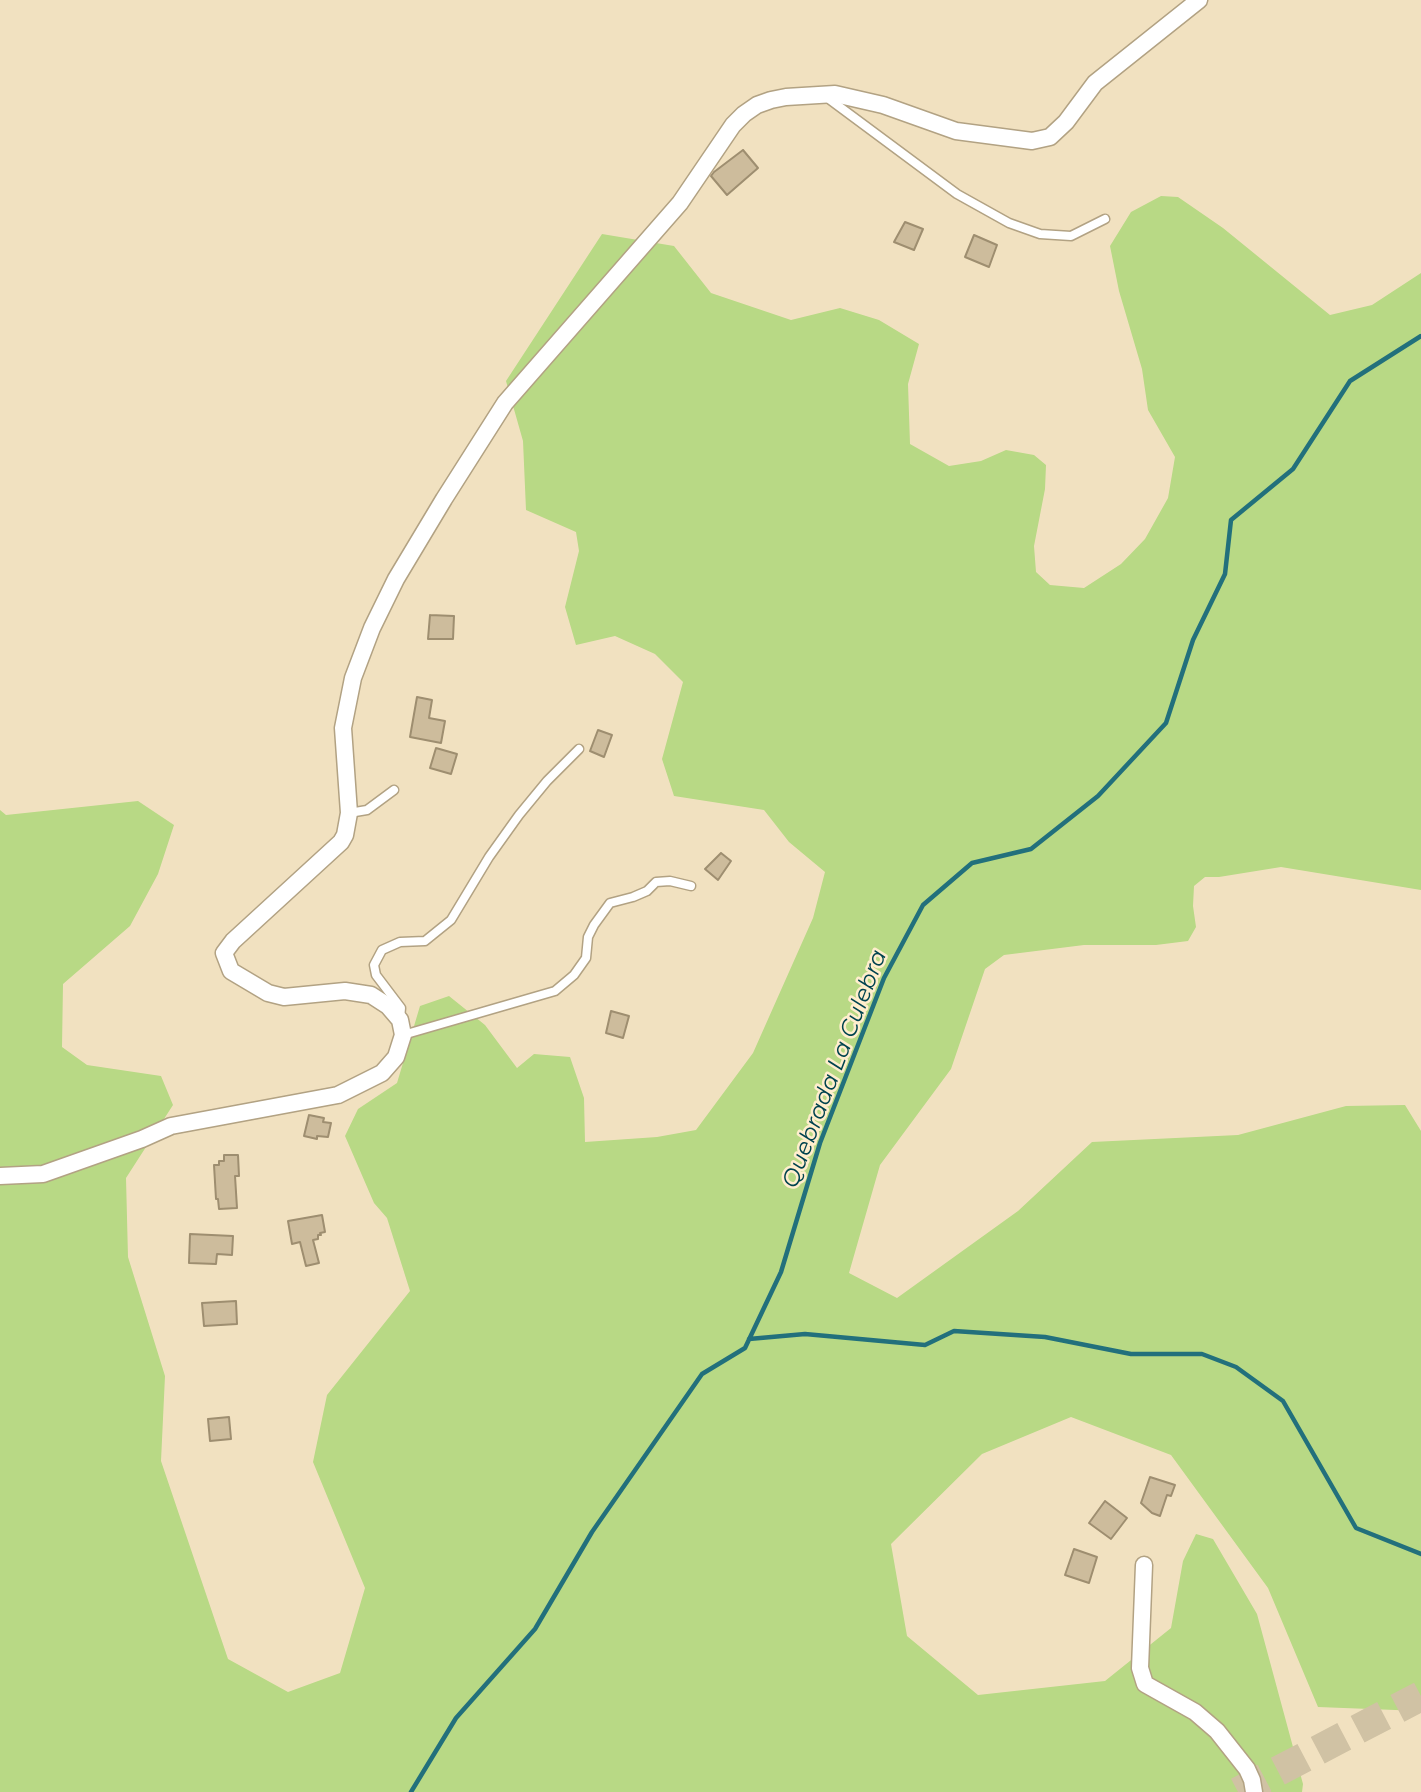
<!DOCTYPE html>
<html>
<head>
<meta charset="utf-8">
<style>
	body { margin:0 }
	canvas { display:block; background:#f1e1c0 }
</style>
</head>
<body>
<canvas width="1421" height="1792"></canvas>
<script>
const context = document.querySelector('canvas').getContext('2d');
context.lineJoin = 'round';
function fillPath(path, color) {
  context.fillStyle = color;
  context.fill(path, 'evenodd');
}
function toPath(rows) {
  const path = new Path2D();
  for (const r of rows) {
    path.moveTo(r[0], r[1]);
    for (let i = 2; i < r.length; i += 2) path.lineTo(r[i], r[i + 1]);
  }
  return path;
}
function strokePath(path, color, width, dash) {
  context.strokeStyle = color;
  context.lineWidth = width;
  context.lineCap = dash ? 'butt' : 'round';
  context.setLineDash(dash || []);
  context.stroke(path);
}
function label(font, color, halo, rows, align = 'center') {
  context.font = font + ' Montserrat,sans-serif';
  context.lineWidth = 5;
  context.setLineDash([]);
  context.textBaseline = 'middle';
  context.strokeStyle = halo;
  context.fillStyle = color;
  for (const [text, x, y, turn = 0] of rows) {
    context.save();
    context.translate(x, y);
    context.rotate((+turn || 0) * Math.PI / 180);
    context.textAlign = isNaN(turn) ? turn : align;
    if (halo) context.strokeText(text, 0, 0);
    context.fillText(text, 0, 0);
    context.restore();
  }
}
fillPath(toPath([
	[1161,196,1178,197,1223,228,1330,315,1372,305,1421,273,1421,890,1281,867,1219,877,1205,877,1194,886,1193,906,1196,927,1188,941,1156,945,1084,945,1004,955,985,969,951,1069,880,1165,849,1273,897,1298,1018,1211,1092,1142,1238,1135,1346,1106,1405,1105,1421,1131,1421,1711,1318,1707,1268,1588,1171,1455,1071,1417,982,1454,891,1544,907,1636,978,1695,1105,1681,1171,1628,1183,1561,1196,1534,1213,1539,1257,1614,1303,1784,1302,1792,0,1792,0,810,6,815,138,801,174,825,158,874,130,926,63,984,62,1047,87,1065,161,1076,173,1105,126,1178,128,1257,165,1376,161,1461,228,1659,288,1692,340,1673,365,1588,313,1462,327,1395,410,1291,387,1218,374,1203,345,1136,358,1109,397,1083,420,1006,449,996,485,1025,517,1068,534,1054,570,1057,584,1098,585,1142,657,1137,696,1130,753,1053,813,918,825,872,789,842,764,810,674,796,662,759,683,682,655,654,615,636,576,645,565,607,579,551,576,532,526,510,523,441,506,381,602,234,674,246,711,293,791,320,840,308,879,320,919,344,908,384,910,444,949,466,981,461,1006,450,1034,455,1046,465,1045,489,1034,546,1036,572,1050,585,1084,588,1121,564,1145,539,1168,498,1175,457,1148,410,1142,369,1119,291,1110,246,1131,212]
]), '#b8d985');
strokePath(toPath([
	[749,1339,805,1334,925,1345,954,1331,1045,1337,1131,1354,1202,1354,1236,1367,1283,1401,1356,1528,1421,1554],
	[411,1792,456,1718,535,1629,592,1532,702,1374,745,1348,781,1272,820,1143,884,978,923,905,972,863,1031,849,1098,796,1166,723,1193,640,1225,574,1231,520,1293,469,1350,381,1421,336]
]), '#22707c', 4.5);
const building = toPath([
	[743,150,758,168,727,195,711,176,714,172,743,150],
	[905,222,923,229,914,250,894,242,905,222],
	[974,235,997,245,989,267,965,257,974,235],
	[430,615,454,616,453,639,428,639,430,615],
	[417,697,432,700,429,718,445,721,441,743,410,737,417,697],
	[598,730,612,735,604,757,590,751,598,730],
	[436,748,457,754,451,774,430,768,436,748],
	[721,853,731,861,718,880,705,869,721,853],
	[611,1011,629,1016,623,1038,606,1033,611,1011],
	[309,1115,324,1118,323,1122,331,1123,328,1137,317,1136,317,1139,304,1136,309,1115],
	[224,1155,238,1155,239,1176,235,1176,237,1208,219,1209,218,1199,216,1199,214,1165,219,1165,219,1161,224,1161,224,1155],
	[322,1215,325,1232,320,1233,321,1235,318,1235,318,1239,313,1240,319,1263,306,1266,300,1242,292,1244,288,1221,322,1215],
	[190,1234,233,1236,232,1255,217,1254,216,1264,189,1263,190,1234],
	[236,1301,237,1324,204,1326,202,1303,236,1301],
	[229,1417,231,1439,210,1441,208,1419,229,1417],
	[1150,1477,1175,1485,1171,1496,1167,1495,1160,1516,1152,1513,1141,1503,1150,1477],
	[1105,1501,1127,1518,1111,1539,1089,1523,1105,1501],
	[1074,1549,1097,1557,1089,1583,1065,1575,1074,1549]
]);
fillPath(building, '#cdbc9c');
strokePath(building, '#9e8e70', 2);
strokePath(toPath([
	[1238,1792,1421,1696]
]), '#d0c2a4', 30, [30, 15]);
const lane = toPath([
	[825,96,957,194,1009,223,1040,234,1071,236,1105,219],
	[349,813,367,810,394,790],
	[400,1018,401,1008,376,975,374,965,382,950,400,942,425,941,451,920,489,857,519,815,547,781,579,749],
	[403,1035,555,991,574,975,586,958,588,937,594,925,610,903,633,897,647,891,656,882,670,881,691,886]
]);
const street = toPath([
	[0,1176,43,1174,142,1139,171,1126,338,1095,382,1073,396,1057,403,1035,400,1020,388,1006,371,995,345,991,284,997,268,993,231,971,224,953,233,941,341,842,345,835,349,813,343,728,353,678,372,628,396,579,444,499,505,403,680,203,733,125,744,114,757,105,771,100,786,97,835,94,883,105,956,131,1032,141,1050,137,1066,122,1095,83,1199,0],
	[1144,1565,1140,1668,1145,1684,1195,1712,1217,1731,1247,1769,1252,1780,1254,1792]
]);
strokePath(lane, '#b2a283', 11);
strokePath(street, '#b2a283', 19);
strokePath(lane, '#fff', 8);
strokePath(street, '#fff', 16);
label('italic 23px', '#00434f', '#ffeecd', [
	["Quebrada La Culebra",835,1069,-69]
]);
</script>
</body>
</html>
